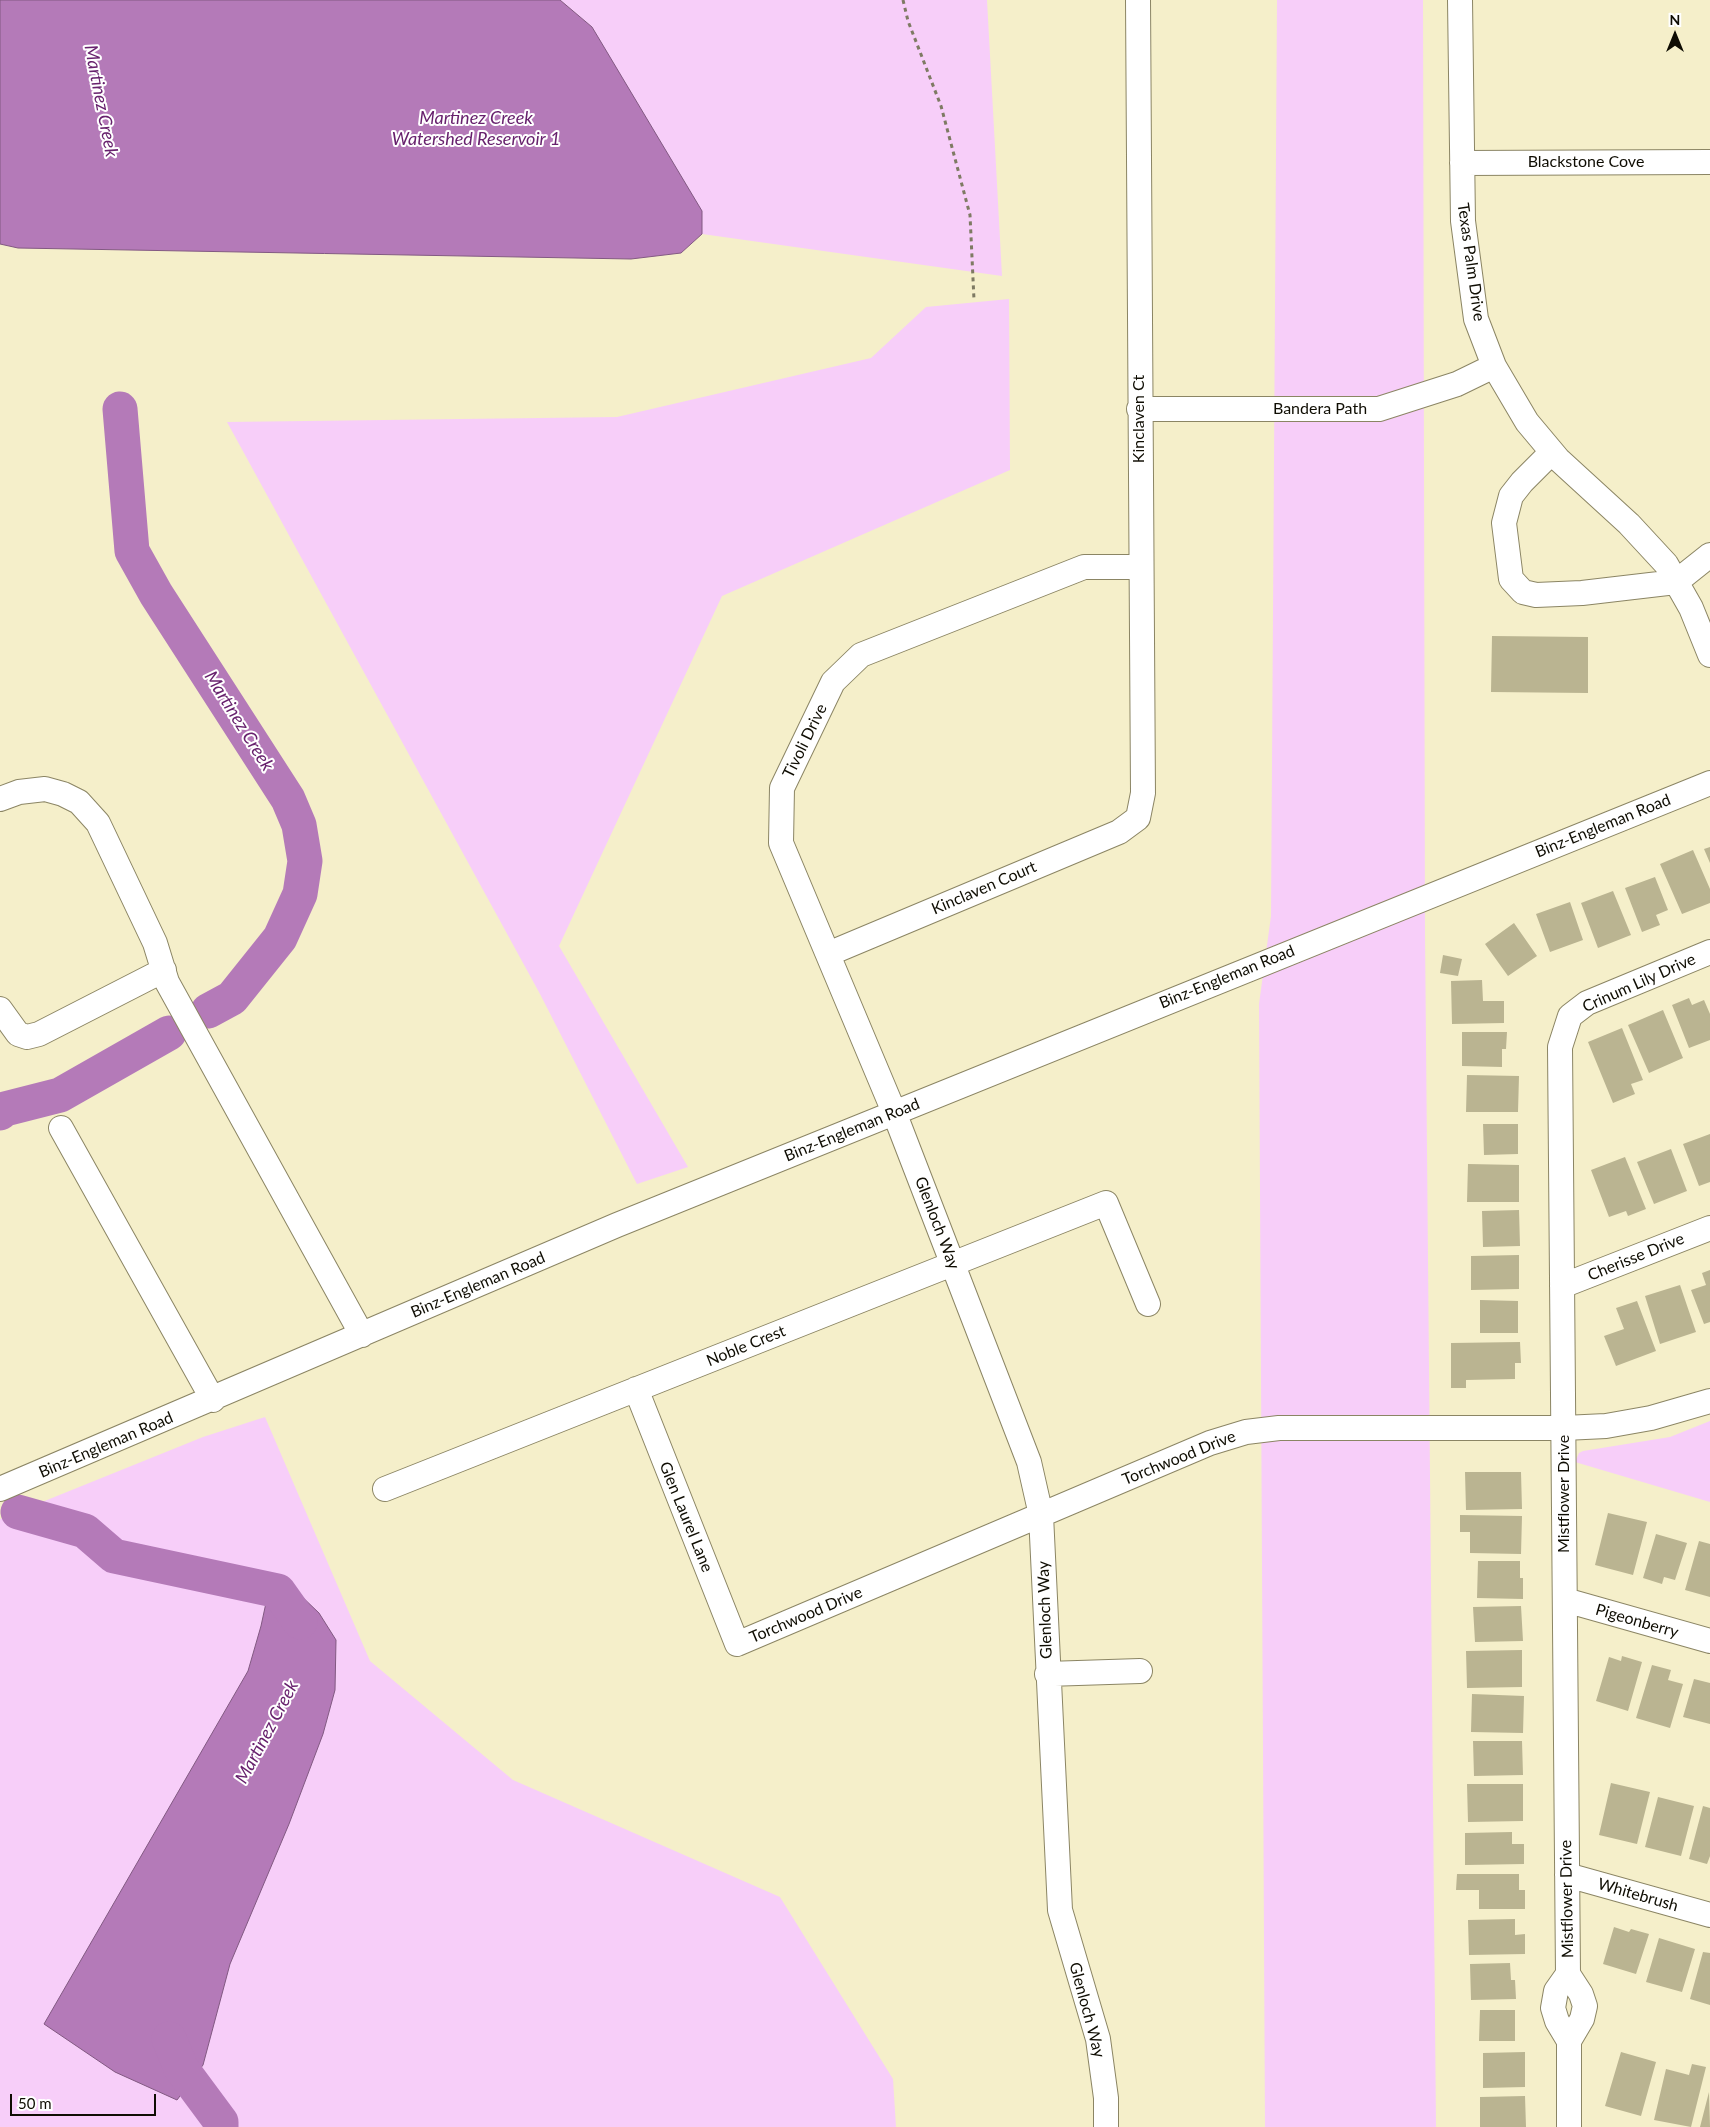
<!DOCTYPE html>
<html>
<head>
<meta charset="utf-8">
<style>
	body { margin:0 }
	#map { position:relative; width:1710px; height:2127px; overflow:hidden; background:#f5efca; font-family:Lato,sans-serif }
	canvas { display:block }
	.north { position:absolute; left:1650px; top:10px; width:50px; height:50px; -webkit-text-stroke:4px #fff; paint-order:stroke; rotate:0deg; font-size:14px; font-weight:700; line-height:20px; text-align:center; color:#0f0d03 }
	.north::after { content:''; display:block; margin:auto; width:18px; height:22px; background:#0f0d03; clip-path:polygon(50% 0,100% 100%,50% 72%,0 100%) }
	.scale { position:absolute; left:10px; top:2094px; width:146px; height:22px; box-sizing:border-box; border:2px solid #0f0d03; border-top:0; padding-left:6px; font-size:15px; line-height:18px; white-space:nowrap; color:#0f0d03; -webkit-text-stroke:4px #fff; paint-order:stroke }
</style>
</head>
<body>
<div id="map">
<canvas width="1710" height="2127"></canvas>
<div class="north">N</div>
<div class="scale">50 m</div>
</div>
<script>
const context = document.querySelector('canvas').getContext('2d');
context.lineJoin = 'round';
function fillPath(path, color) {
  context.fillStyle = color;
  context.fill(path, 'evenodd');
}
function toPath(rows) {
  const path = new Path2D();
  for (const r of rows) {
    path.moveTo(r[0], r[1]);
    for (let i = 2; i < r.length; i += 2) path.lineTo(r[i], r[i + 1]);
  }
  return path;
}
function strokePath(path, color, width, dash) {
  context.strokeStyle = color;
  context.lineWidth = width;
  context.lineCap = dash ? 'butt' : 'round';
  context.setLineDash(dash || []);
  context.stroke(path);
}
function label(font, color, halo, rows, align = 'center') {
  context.font = font + ' Lato,sans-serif';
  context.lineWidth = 4;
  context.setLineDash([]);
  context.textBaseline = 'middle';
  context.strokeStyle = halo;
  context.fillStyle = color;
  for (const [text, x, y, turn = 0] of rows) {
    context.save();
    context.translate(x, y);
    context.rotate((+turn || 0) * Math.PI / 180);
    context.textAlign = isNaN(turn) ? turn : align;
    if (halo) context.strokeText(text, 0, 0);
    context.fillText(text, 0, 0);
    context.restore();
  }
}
fillPath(toPath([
	[560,0,987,0,1002,276,702,234,592,27],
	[1277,0,1423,0,1425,934,1436,2127,1265,2127,1259,1004,1271,916],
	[1009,299,1010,470,722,596,559,946,688,1167,637,1184,540,994,227,422,617,417,871,358,926,307],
	[265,1417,370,1661,513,1780,780,1897,893,2079,896,2127,0,2127,0,1519,203,1437],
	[1710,1421,1710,1502,1575,1462,1579,1453,1583,1451,1670,1437]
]), '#f7cef9');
const water = toPath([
	[0,0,560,0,592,27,702,211,702,234,681,253,631,259,18,248,0,244,0,0],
	[269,1589,296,1591,319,1613,336,1640,335,1690,323,1734,289,1824,230,1964,203,2065,177,2100,115,2072,44,2024,248,1671,261,1626,269,1589]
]);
fillPath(water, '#b47ab8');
strokePath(water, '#825982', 1);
strokePath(toPath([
	[120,409,132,551,156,594,288,799,299,825,305,861,300,894,280,938,232,998,208,1011],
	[0,1113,5,1109,60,1095,169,1033],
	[18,1512,85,1531,114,1556,278,1591,300,1622],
	[169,2039,181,2068,221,2122,221,2127]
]), '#b47ab8', 35);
fillPath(toPath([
	[1492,636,1588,637,1588,693,1491,692],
	[1710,847,1710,863,1704,849],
	[1693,850,1710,889,1710,903,1682,914,1660,864],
	[1655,877,1668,910,1656,915,1660,925,1642,932,1625,888],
	[1613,891,1631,935,1598,948,1581,903],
	[1570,902,1583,940,1550,952,1536,914],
	[1514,923,1537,956,1508,976,1485,944],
	[1443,955,1462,959,1458,976,1440,973],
	[1482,980,1483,1001,1504,1001,1504,1023,1452,1024,1451,981],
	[1689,998,1692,1005,1704,1000,1710,1014,1710,1040,1689,1048,1672,1005],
	[1663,1010,1683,1058,1649,1073,1628,1025],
	[1622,1028,1643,1080,1631,1084,1635,1094,1613,1103,1588,1042],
	[1462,1032,1507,1032,1506,1049,1502,1049,1502,1067,1462,1066],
	[1467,1075,1519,1076,1518,1112,1466,1112],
	[1483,1124,1518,1124,1518,1154,1484,1155],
	[1710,1134,1710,1182,1699,1186,1683,1144],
	[1671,1149,1687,1191,1654,1204,1637,1162],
	[1625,1157,1646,1209,1628,1216,1626,1211,1609,1217,1591,1170],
	[1468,1164,1519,1165,1519,1202,1467,1202],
	[1519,1210,1520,1246,1483,1247,1482,1211],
	[1519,1255,1519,1289,1471,1290,1471,1256],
	[1710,1270,1710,1322,1704,1324,1691,1290,1706,1285,1702,1273],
	[1680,1285,1696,1332,1660,1344,1645,1296],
	[1480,1300,1518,1301,1518,1333,1480,1333],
	[1637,1301,1656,1351,1616,1366,1604,1336,1624,1329,1616,1308],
	[1520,1342,1521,1363,1515,1363,1515,1379,1466,1380,1466,1388,1451,1388,1451,1343],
	[1465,1472,1521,1472,1522,1509,1466,1510],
	[1608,1513,1647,1522,1633,1575,1595,1565],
	[1460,1515,1522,1516,1521,1554,1470,1553,1470,1532,1460,1532],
	[1656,1534,1687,1543,1675,1580,1664,1577,1662,1584,1643,1578],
	[1699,1541,1710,1544,1710,1597,1685,1590],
	[1478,1561,1520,1561,1520,1578,1523,1578,1523,1599,1477,1598],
	[1521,1606,1523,1641,1475,1642,1473,1607],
	[1522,1650,1522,1687,1467,1688,1466,1651],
	[1622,1656,1642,1662,1628,1711,1596,1701,1609,1657,1621,1661],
	[1652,1665,1671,1670,1668,1680,1683,1684,1670,1728,1636,1718],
	[1694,1679,1710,1683,1710,1724,1683,1717],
	[1472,1694,1524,1696,1523,1733,1471,1732],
	[1473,1741,1522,1741,1523,1775,1474,1776],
	[1611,1783,1650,1792,1637,1844,1599,1835],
	[1467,1784,1523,1784,1523,1821,1468,1822],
	[1658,1797,1694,1806,1681,1856,1645,1847],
	[1703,1806,1710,1808,1710,1856,1707,1864,1689,1859],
	[1512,1832,1512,1844,1524,1844,1524,1864,1465,1865,1465,1833],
	[1457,1874,1519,1874,1519,1890,1525,1890,1525,1909,1479,1909,1479,1890,1456,1890],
	[1515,1919,1515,1935,1525,1934,1525,1954,1469,1955,1468,1920],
	[1614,1927,1629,1932,1631,1929,1649,1934,1636,1974,1603,1964],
	[1659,1938,1695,1949,1682,1992,1646,1982],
	[1703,1952,1710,1953,1710,2005,1690,1999],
	[1510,1963,1511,1980,1515,1980,1516,1999,1471,2000,1470,1964],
	[1480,2010,1515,2010,1515,2041,1479,2041],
	[1525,2052,1525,2087,1483,2088,1483,2053],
	[1621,2052,1656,2062,1641,2116,1605,2106],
	[1692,2064,1706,2067,1691,2127,1654,2120,1666,2069,1689,2075],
	[1709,2092,1710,2127,1700,2127],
	[1525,2096,1526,2127,1480,2127,1480,2097]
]), '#bab491');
const minor = toPath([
	[1460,0,1463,221,1476,319,1494,366,1527,422,1558,459,1629,524,1666,564,1691,608,1710,655],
	[1462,163,1710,162],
	[1139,409,1379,409,1457,384,1494,366],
	[1552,452,1522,482,1511,496,1504,523,1511,579,1523,592,1536,595,1582,593,1676,582,1710,555],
	[0,799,19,792,45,789,63,794,79,802,98,823,155,943,167,982,362,1335],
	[828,954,1119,832,1138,818,1143,793,1138,0],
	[0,1009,18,1034,27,1037,39,1034,164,970],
	[61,1128,213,1400],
	[1562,1286,1710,1228],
	[636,1389,737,1644,1210,1443,1246,1432,1279,1428,1564,1428,1606,1426,1651,1418,1710,1401],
	[0,1489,617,1225,1710,783],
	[385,1489,1106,1203,1148,1304],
	[1565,1600,1710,1641],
	[1047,1674,1140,1671],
	[1567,1875,1710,1915],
	[1568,1974,1556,1991,1553,2008,1557,2021,1569,2041],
	[1106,2127,1106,2098,1098,2039,1060,1910,1041,1515,1029,1462,894,1112,781,843,782,788,833,682,861,655,1084,567,1140,567],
	[1569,2127,1569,2041,1582,2019,1585,2006,1581,1994,1568,1974,1560,1047,1570,1016,1587,1003,1710,952]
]);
strokePath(minor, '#8b8564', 26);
strokePath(toPath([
	[903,0,908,21,941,106,970,215,974,300]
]), '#7e7a63', 3, [4, 4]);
strokePath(minor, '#fff', 24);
label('16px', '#0f0d03', '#fff', [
	["Blackstone Cove",1586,162],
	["Texas Palm Drive",1471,262,82],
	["Bandera Path",1320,409],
	["Kinclaven Ct",1139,419,-90],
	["Tivoli Drive",805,741,-64],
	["Binz-Engleman Road",1603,826,-22],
	["Kinclaven Court",984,888,-23],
	["Binz-Engleman Road",1227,977,-22],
	["Crinum Lily Drive",1639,983,-24],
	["Binz-Engleman Road",852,1130,-22],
	["Glenloch Way",937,1223,69],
	["Cherisse Drive",1636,1257,-22],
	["Binz-Engleman Road",478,1285,-23],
	["Noble Crest",746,1346,-22],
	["Binz-Engleman Road",106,1445,-23],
	["Torchwood Drive",1179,1458,-22],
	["Mistflower Drive",1564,1494,-90],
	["Glen Laurel Lane",686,1517,68],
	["Glenloch Way",1045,1610,-92],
	["Torchwood Drive",806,1615,-23],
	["Pigeonberry",1637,1621,16],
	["Whitebrush",1638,1895,16],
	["Mistflower Drive",1567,1899,-91],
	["Glenloch Way",1087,2010,75]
]);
label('italic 18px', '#67216d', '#fff', [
	["Martinez Creek",101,101,79],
	["Martinez Creek",476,118],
	["Watershed Reservoir 1",476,139],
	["Martinez Creek",239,721,58],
	["Martinez Creek",267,1732,-62]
]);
</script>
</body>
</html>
